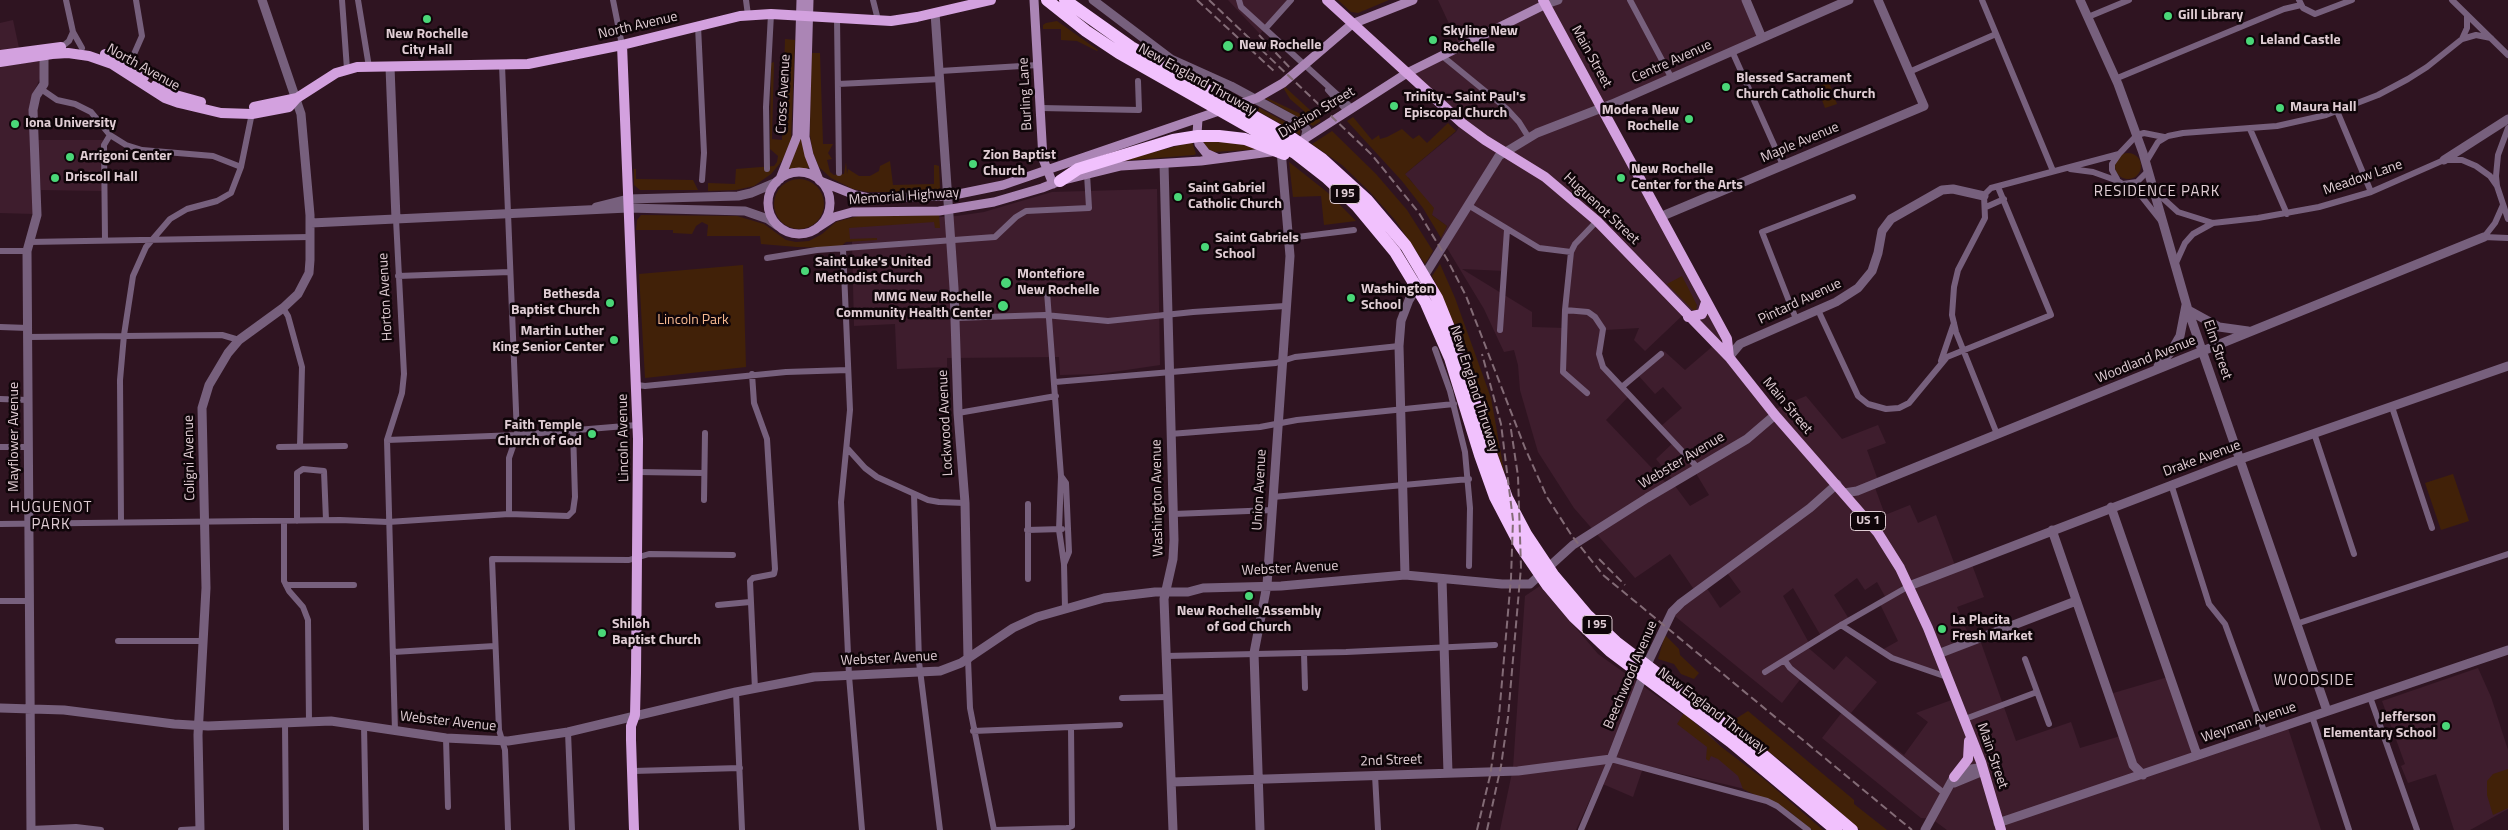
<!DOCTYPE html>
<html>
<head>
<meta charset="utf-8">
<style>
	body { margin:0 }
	canvas { display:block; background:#2f1421 }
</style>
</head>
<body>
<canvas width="2508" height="830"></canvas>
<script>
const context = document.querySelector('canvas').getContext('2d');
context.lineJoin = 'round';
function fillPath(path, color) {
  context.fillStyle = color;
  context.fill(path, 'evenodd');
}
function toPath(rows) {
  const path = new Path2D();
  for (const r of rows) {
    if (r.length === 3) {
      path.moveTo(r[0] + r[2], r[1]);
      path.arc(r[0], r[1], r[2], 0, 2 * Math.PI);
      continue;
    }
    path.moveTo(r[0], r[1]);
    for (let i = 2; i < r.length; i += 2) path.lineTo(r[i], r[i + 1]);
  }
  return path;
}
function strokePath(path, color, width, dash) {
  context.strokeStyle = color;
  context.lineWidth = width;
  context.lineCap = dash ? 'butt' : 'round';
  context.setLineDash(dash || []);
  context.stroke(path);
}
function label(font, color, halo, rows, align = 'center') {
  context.font = font + ' "Titillium Web",sans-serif';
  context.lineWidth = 5;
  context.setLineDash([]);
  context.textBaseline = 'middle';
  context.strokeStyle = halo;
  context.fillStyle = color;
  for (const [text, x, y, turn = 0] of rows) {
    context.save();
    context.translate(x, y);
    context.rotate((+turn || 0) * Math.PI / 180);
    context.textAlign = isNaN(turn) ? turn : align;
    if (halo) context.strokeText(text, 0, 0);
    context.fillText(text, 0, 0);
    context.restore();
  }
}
fillPath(toPath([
	[1228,0,1291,0,1260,34],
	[1438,0,1748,0,1763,36,1601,107,1731,358,1773,410,1806,396,1842,439,1878,425,1886,443,1867,450,1879,483,1874,485,1885,515,1910,505,1918,523,1936,515,1956,568,1971,562,1984,597,1957,607,1972,643,1980,640,2016,741,2071,722,2080,748,2124,735,2110,694,2168,677,2196,756,2287,725,2321,830,1947,830,1932,819,1921,818,1822,738,1843,711,1802,677,1782,703,1671,613,1695,591,1670,554,1635,578,1574,508,1538,452,1520,390,1518,365,1514,350,1504,352,1484,309,1441,238,1447,226,1432,215,1420,193,1409,178,1404,175,1456,132,1461,124,1407,74,1459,45],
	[1509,233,1540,250,1573,254,1565,328,1532,327,1532,312,1462,269,1505,271],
	[1684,314,1713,346,1685,370,1664,351,1638,375,1655,394,1663,387,1682,408,1661,426,1675,441,1656,459,1674,481,1694,470,1709,495,1690,506,1672,482,1667,484,1606,420,1629,396,1598,356,1605,330,1639,328,1634,340,1645,351],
	[1725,570,1741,592,1720,608,1704,584],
	[1857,578,1865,590,1877,582,1887,600,1880,604,1898,641,1882,650,1902,661,1949,675,1957,698,1916,713,1928,722,1904,755,1851,713,1877,682,1846,656,1834,670,1805,645,1809,643,1783,596,1793,588,1821,636,1849,619,1834,595],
	[13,20,19,48,0,52,0,23],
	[42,60,41,76,33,94,35,214,0,213,0,67],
	[37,140,103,140,102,191,41,190],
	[1157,189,1160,365,1099,374,1060,375,1059,357,947,358,947,367,897,369,895,324,854,326,852,241,845,241,844,223,957,216,984,212,1052,192],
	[1540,586,1598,654,1706,731,1749,777,1745,789,1644,765,1633,797,1598,782,1576,830,1500,830,1513,768,1525,596],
	[2478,668,2491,697,2508,750,2508,809,2470,830,2454,830,2436,774,2408,783,2401,766,2405,764,2382,701]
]), '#3e1d2d');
fillPath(toPath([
	[1338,0,1389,0,1358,13,1351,12],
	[1057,21,1098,50,1097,51,1077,41,1061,40,1061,29,1043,29,1043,25,1046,23],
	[785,39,795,40,791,140,782,161,771,174,754,186,736,190,708,191,708,183,735,184,736,169,774,166,777,162,778,156,770,149,771,63,774,62,772,139,782,140],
	[811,53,820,53,823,144,833,144,828,153,832,159,827,160,830,172,834,175,844,174,846,162,847,174,848,169,859,176,870,176,879,171,880,166,890,161,893,185,934,184,934,165,936,165,939,166,940,189,934,192,868,192,853,189,831,178,819,167,813,153,810,135],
	[1829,82,1837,104,1825,108,1817,87],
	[1219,86,1300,130,1300,135,1218,88],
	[1285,87,1310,110,1321,121,1313,126,1266,99,1267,98,1303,115,1304,111,1290,99,1284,89],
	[1353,117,1372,140,1379,135,1380,139,1387,137,1402,129,1413,139,1419,135,1427,143,1448,123,1456,131,1405,174,1434,208,1432,215,1447,226,1441,238,1423,208,1402,181,1347,121],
	[1332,131,1376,174,1407,210,1433,251,1425,264,1395,220,1370,192,1342,165,1312,144],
	[800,138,802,138,809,168,789,169],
	[1223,140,1261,149,1214,152,1207,149,1202,142],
	[1192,142,1196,154,1194,155,1120,161],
	[2128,166,13],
	[1289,162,1327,192,1356,221,1324,225,1321,196,1293,197],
	[634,169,636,169,636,179,693,180,698,190,640,190,634,185],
	[799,204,25],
	[641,215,737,216,764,224,786,240,796,242,809,241,822,234,836,222,858,216,939,215,940,228,935,228,934,222,849,228,850,239,877,238,877,240,846,242,839,248,797,247,761,244,760,236,707,236,708,225,702,222,696,226,692,234,673,233,673,230,636,230,637,220],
	[1440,264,1455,298,1491,398,1505,476,1461,339,1432,276],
	[743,265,746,367,645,378,639,274],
	[1682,276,1697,305,1696,310,1693,310,1667,284],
	[2453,474,2469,521,2441,530,2425,483],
	[1665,635,1679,649,1680,655,1699,673,1694,679,1681,674,1674,664,1658,659],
	[1748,711,1854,800,1854,804,1887,830,1860,830,1790,768,1722,716,1737,718],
	[1684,713,1720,746,1765,780,1823,830,1812,830,1790,812,1743,789,1738,776,1718,759,1711,756,1709,761,1706,759,1707,747,1677,724],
	[2508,769,2508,808,2493,815,2487,795,2487,781,2493,774]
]), '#412108');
strokePath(toPath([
	[66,0,73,32,82,48],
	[342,0,347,69],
	[358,0,369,67],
	[613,0,622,45],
	[746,0,748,15],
	[873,0,878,20],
	[1239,0,1241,7,1352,108],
	[1630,0,1671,77],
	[1982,0,2053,171],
	[2299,0,2303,8,2315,14,2352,0],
	[2452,0,2508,55],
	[2088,17,2129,0],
	[837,18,839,173],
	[698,26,704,153,702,180],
	[1265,29,1291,0],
	[2462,39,2467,28,2467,15],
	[63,46,69,41,73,32],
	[1732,51,1783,165],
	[1441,55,1507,109,1519,122,1529,138],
	[502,65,517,435,509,458,509,514],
	[127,70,142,36,136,0],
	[940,71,1038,65],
	[1909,72,1996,34],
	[2115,79,2284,9,2301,5],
	[838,84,941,79],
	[41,89,57,100,75,104,91,112,110,135,126,145,142,150,213,156,241,167],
	[1328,90,1347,111],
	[1041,108,1139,110,1138,81],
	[2337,111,2371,192],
	[2508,128,2498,155,2496,176,2497,186,2508,219],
	[2250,129,2287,214],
	[2146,162,2158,142,2168,136,2183,133,2277,126,2326,115,2378,95,2408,79,2427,67,2462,39,2476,35,2491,38],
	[767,169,766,107,771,14],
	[2070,169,2093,172,2118,181,2142,197,2161,221],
	[2117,179,2112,170,2112,164,2119,154],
	[2123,184,2137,182,2148,171],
	[2156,192,2178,212,2213,223,2258,218,2319,207,2371,192,2444,160,2462,160,2476,166,2490,176,2497,186],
	[1468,205,1539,248,1571,252],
	[1986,207,2004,199],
	[2484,237,2495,223,2503,205],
	[2484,237,2508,238],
	[1289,238,1354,230],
	[105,240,104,145,110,135],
	[29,242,310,237],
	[843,249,850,410,841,502,849,676,862,830],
	[0,251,27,251],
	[767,258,817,250,995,237,1016,217,1026,211,1089,208,1087,174],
	[2175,265,2185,243,2193,234,2213,223],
	[398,276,510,272],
	[1047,292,1061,476,1059,530,1064,564,1065,608],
	[283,308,288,316,302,367,300,446],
	[1565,310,1588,312,1595,317,1603,329,1599,354,1603,367,1698,468],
	[1818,310,1858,396,1868,404,1886,409,1899,408,1909,403,1947,357,2051,315,1998,187],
	[955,318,1045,315,1108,321,1193,312,1285,306],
	[1796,319,1762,232,1853,197],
	[0,327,28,328],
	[1500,330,1507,230],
	[28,337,222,335,239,340],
	[1435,349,1450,391,1465,452,1470,508,1469,566],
	[1941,361,1954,323],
	[752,374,754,403,767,439,775,569,774,574,753,578,750,581,755,689],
	[1055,382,1276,363,1295,357,1399,346],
	[637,385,645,386,786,372,848,370],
	[1623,386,1661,354],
	[1587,393,1563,372,1565,310,1571,252,1575,244,1597,221],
	[0,399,28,400],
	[2392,407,2432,528],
	[958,413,1056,396],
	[2314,433,2354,554],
	[1170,434,1260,427,1297,420,1454,404],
	[1997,434,1956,332,1952,315,1954,287,1958,270,1985,218,1984,195,1991,188,2119,154,2137,135,2144,133,2164,137],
	[387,440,517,435,637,425],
	[0,447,28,447],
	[279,447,345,446],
	[847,448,865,468,877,477,928,500,939,502,965,503],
	[638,472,704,473],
	[1061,476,1066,483,1069,552,1064,564],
	[2171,484,2209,604,2225,624,2264,731],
	[914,494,919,662,940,830],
	[1273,497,1469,479],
	[704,500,705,433],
	[1174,514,1273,510],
	[284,521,284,581,289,591,303,607,308,620,309,723],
	[297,521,297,473,303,469,324,471,326,520],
	[121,522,120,380,124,335,133,276,146,247,170,219,187,209,217,201,231,193,241,167,252,113],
	[0,524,340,520,388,522,509,514,568,516,573,511,575,497,573,430],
	[1027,530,1062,529],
	[1028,579,1028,504],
	[286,585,354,585],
	[0,601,29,601],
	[718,605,750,602],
	[2296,624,2508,554],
	[1841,625,1892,658,1947,677],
	[118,641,203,641],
	[393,652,495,646],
	[1304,653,1305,688],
	[1166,656,1346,652,1495,645],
	[968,659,970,708,994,830],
	[2025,659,2049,724],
	[1785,661,1790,668,1944,793],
	[1765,672,1841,625,1909,586],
	[736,692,742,830],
	[2370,697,2417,830],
	[1122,698,1168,697],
	[2312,716,2349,830],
	[1965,719,2037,692],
	[285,724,286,830],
	[364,725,366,830],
	[395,731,387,440,402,393,404,374,396,219],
	[973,731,1120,725],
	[568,732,572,830],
	[446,738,448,807],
	[633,771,740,768],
	[1375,775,1378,830],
	[31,829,76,827,101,830],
	[181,830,200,829],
	[508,830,505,750,499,730,492,559,629,560,649,554,733,555],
	[995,830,1067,828,1072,826,1071,727],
	[1581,830,1611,759,1767,801,1777,806,1808,830]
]), '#77607d', 6);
strokePath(toPath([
	[1093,0,1171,59,1231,86,1303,125,1307,130,1305,139],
	[1746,0,1762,38],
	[2080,0,2118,84,2143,153,2188,310,2327,711],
	[1546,4,1558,0],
	[935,13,954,288,958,413,965,503,968,659],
	[390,67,396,219],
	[2444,160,2508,119],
	[1164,164,1174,540,1173,559,1164,599,1173,830],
	[596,207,628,199,738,196,751,193,777,182],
	[1660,217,1924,106,1878,0],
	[311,223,628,208,745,211,768,219,778,226],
	[2188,310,2219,327,2248,331],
	[1729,357,1740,344,1836,302,1858,288,1872,271,1878,253,1882,231,1891,219,1942,190,1953,189,1984,196],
	[2158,366,2170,353,2180,336,2186,305],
	[1844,493,1857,491,2484,237],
	[2111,507,2197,755],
	[2052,530,2133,765,2143,775],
	[1405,575,1399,346,1401,321,1409,300,1499,156,1537,133,1612,104,1849,0],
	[1442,579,1448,773],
	[1909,586,2232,462,2508,366],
	[1938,654,2076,601],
	[0,708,64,710,174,724,208,726,331,721,446,738,508,741,568,732,736,692,814,677,940,671,961,663,1013,628,1037,617,1104,598,1155,592,1188,592,1203,588,1281,586,1405,575,1502,584,1530,584,1573,545,1647,498,1747,439,1775,415],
	[1172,782,1518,771,1611,759,1650,658,1672,612,1681,603,1810,508,1837,484],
	[1954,783,1983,771],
	[1998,823,2508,650],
	[31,830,27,251,37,215,33,110,36,96,44,84,44,50],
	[200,830,198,735,206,588,202,408,209,385,228,353,239,340,283,308,298,294,309,273,310,260,310,215,301,114,262,0],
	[1260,830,1254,653,1267,585,1290,256,1281,150],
	[1925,830,1954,777,1961,772,1971,769,1978,768,1983,771]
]), '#77607d', 9);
strokePath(toPath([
	[809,0,805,137,809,155,819,180],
	[1034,0,1043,159,1053,184],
	[1198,119,1197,134,1199,144,1206,153,1217,158],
	[1295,145,1407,73,1546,4],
	[799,203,31],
	[780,179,797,136,801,0],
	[820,181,855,195,869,198,949,196,1003,185,1257,98,1283,83,1352,24,1413,0],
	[817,228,834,217,852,212,939,211,994,202,1042,188,1060,181,1121,166,1201,161,1278,151]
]), '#ab85b5', 9);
strokePath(toPath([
	[1327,0,1462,123,1485,140,1545,177,1597,221,1729,357,1775,415,1878,533,1900,568,1928,628,1981,762,2001,830],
	[1543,0,1727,339,1729,357],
	[622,45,638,439,636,673,635,715,631,726,631,740,634,830],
	[105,54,117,59,144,77],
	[0,55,61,47],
	[0,62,52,54,68,53,89,56,112,64,165,98,179,103,221,113,252,114,289,107,297,98,336,73,357,67,528,64,622,45,740,16,771,14,891,21,917,17,991,0],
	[156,85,172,94,201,102],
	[254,107,297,98],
	[1688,317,1702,314,1706,302],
	[1954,777,1968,759,1969,741]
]), '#d3a1df', 10);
strokePath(toPath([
	[1047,0,1086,31,1119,53,1295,153,1327,178,1356,205,1395,252,1426,303,1450,358,1480,455,1495,497,1520,545,1548,586,1574,617,1610,651,1731,742,1836,830],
	[1065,0,1131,47,1289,136,1322,159,1367,200,1406,246,1437,298,1460,355,1490,451,1507,498,1526,534,1554,576,1587,615,1616,642,1755,748,1852,830],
	[1060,181,1078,169,1091,165,1173,140,1198,136,1219,136,1245,139,1284,154]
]), '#f1c1fd', 12);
strokePath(toPath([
	[1197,0,1275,72],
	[1209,0,1372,155,1419,213,1447,259,1466,296,1525,448,1547,497,1572,536,1603,575,1912,830],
	[1259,35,1292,70],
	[1599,559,1625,585],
	[1477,830,1490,776,1499,716,1511,578,1513,520,1501,424,1482,354],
	[1487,830,1501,766,1508,717,1521,567,1518,476,1510,423]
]), '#836b76', 2, [8, 4]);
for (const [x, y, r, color] of [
	[2168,16,5,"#4ad778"],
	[427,19,5,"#4ad778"],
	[1433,40,5,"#4ad778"],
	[2250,41,5,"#4ad778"],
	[1228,46,6,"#4ad778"],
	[1726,87,5,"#4ad778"],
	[1394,106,5,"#4ad778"],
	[2280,108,5,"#4ad778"],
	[1689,119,5,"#4ad778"],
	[15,124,5,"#4ad778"],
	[70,157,5,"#4ad778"],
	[973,164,5,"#4ad778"],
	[55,178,5,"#4ad778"],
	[1621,178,5,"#4ad778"],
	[1178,197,5,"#4ad778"],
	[1205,247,5,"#4ad778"],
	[805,271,5,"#4ad778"],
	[1006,283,6,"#4ad778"],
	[1351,298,5,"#4ad778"],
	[610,303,5,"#4ad778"],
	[1003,306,6,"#4ad778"],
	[614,340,5,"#4ad778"],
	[592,434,5,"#4ad778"],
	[1249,596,5,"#4ad778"],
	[1942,629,5,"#4ad778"],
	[602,633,5,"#4ad778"],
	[2446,726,5,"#4ad778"]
]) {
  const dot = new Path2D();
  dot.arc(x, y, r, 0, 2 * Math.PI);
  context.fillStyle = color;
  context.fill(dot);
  strokePath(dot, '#0f0509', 2);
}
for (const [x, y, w] of [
	[1345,194,30],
	[1868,521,35],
	[1597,625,30]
]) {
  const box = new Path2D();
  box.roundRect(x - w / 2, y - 9.5, w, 19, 4);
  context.fillStyle = '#0f0509';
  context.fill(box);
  strokePath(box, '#e0cdd4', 1);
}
label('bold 12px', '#e0cdd4', null, [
	["I 95",1345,194],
	["US 1",1868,521],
	["I 95",1597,625]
]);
label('bold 14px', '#e0cdd4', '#0f0509', [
	["Gill Library",2178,16],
	["Skyline New",1443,32],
	["Rochelle",1443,48],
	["New Rochelle",427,35,"center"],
	["City Hall",427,51,"center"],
	["Leland Castle",2260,41],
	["New Rochelle",1239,46],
	["Blessed Sacrament",1736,79],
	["Church Catholic Church",1736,95],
	["Trinity - Saint Paul's",1404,98],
	["Episcopal Church",1404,114],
	["Maura Hall",2290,108],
	["Modera New",1679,111,"right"],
	["Rochelle",1679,127,"right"],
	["Iona University",25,124],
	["Zion Baptist",983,156],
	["Church",983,172],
	["Arrigoni Center",80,157],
	["New Rochelle",1631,170],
	["Center for the Arts",1631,186],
	["Driscoll Hall",65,178],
	["Saint Gabriel",1188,189],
	["Catholic Church",1188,205],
	["Saint Gabriels",1215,239],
	["School",1215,255],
	["Saint Luke's United",815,263],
	["Methodist Church",815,279],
	["Montefiore",1017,275],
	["New Rochelle",1017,291],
	["Washington",1361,290],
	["School",1361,306],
	["Bethesda",600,295,"right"],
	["Baptist Church",600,311,"right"],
	["MMG New Rochelle",992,298,"right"],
	["Community Health Center",992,314,"right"],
	["Martin Luther",604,332,"right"],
	["King Senior Center",604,348,"right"],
	["Faith Temple",582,426,"right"],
	["Church of God",582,442,"right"],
	["New Rochelle Assembly",1249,612,"center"],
	["of God Church",1249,628,"center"],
	["La Placita",1952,621],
	["Fresh Market",1952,637],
	["Shiloh",612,625],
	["Baptist Church",612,641],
	["Jefferson",2436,718,"right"],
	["Elementary School",2436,734,"right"]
], 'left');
label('14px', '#e0cdd4', '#0f0509', [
	["North Avenue",638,26,-13],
	["Main Street",1591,57,61],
	["Centre Avenue",1672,62,-24],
	["North Avenue",143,68,29],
	["New England Thruway",1197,80,29],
	["Cross Avenue",784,94,-87],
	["Burling Lane",1026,94,-93],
	["Division Street",1317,113,-31],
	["Maple Avenue",1800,143,-23],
	["Meadow Lane",2363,178,-19],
	["Memorial Highway",904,197,-4],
	["Huguenot Street",1601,209,43],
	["Horton Avenue",386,297,-93],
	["Pintard Avenue",1800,302,-25],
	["Elm Street",2217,350,71],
	["Woodland Avenue",2146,360,-22],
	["New England Thruway",1474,389,72],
	["Main Street",1787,406,50],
	["Lockwood Avenue",946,423,-93],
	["Mayflower Avenue",15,437,-90],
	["Lincoln Avenue",624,438,-91],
	["Coligni Avenue",190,458,-91],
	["Drake Avenue",2202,459,-20],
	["Webster Avenue",1682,461,-31],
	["Union Avenue",1260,490,-87],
	["Washington Avenue",1158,498,-91],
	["Webster Avenue",1290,569,-3],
	["Webster Avenue",889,659,-3],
	["Beechwood Avenue",1631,675,-67],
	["New England Thruway",1712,711,37],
	["Webster Avenue",448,722,6],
	["Weyman Avenue",2249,723,-19],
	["Main Street",1992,756,71],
	["2nd Street",1391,761,-2]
]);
label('14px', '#f8ba91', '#0f0509', [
	["Lincoln Park",693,321]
]);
context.letterSpacing = '1px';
label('15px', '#e0cdd4', '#0f0509', [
	["RESIDENCE PARK",2157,192],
	["HUGUENOT",51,508],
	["PARK",51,525],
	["WOODSIDE",2314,681]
]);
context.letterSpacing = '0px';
</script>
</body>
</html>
